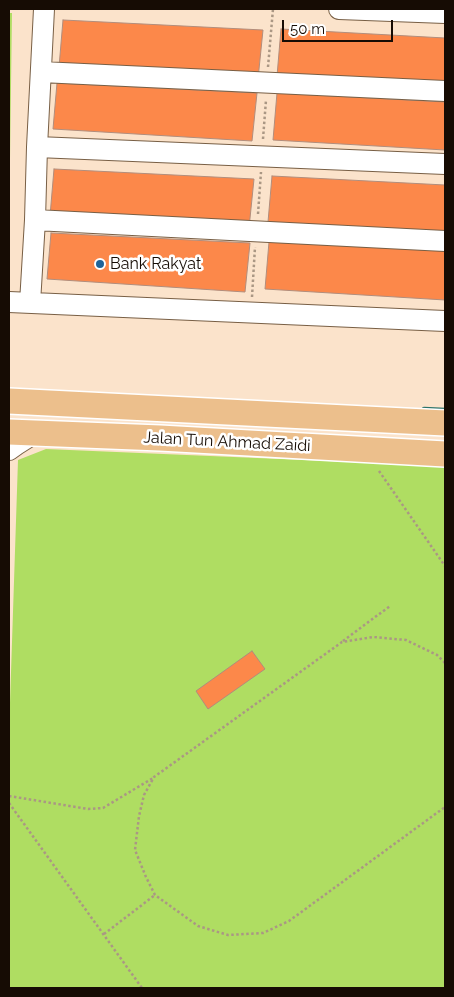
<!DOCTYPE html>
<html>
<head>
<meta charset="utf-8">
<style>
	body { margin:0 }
	#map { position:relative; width:454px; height:997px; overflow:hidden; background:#fbe3cb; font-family:Raleway,sans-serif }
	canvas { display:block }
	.frame { position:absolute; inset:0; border:10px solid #160c04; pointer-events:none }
	.scale { position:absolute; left:282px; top:20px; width:111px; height:22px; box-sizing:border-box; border:2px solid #160c04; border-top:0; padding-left:6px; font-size:15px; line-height:18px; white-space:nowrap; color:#160c04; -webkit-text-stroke:4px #fff; paint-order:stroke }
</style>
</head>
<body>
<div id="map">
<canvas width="454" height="997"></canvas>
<div class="frame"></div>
<div class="scale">50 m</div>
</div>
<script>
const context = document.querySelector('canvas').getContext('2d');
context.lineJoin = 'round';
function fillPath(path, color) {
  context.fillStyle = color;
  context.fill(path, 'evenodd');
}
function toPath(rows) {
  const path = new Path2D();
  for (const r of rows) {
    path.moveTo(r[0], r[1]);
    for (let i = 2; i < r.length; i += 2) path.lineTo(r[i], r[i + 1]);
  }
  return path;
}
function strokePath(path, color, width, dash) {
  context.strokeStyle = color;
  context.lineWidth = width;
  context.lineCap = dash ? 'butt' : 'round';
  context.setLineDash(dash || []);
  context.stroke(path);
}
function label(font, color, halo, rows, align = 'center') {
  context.font = font + ' Raleway,sans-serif';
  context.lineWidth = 5;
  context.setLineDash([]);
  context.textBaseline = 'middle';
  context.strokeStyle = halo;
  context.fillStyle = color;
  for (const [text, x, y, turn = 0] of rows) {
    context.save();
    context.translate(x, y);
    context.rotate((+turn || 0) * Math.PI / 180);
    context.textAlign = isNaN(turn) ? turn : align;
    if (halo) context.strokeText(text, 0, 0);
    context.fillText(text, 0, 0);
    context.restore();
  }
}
fillPath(toPath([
	[9,13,12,13,9,232],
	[46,449,445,466,445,988,9,988,9,733,18,460]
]), '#afdd62');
strokePath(toPath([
	[424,409,445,410]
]), '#2a7269', 4.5);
const building = toPath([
	[63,20,263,30,258,79,59,67,63,20],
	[281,29,445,38,445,86,277,76,281,29],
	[57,83,257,93,252,141,53,129,57,83],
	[277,93,445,102,445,150,273,140,277,93],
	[54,169,254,179,249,228,50,216,54,169],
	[272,176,445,185,445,233,268,222,272,176],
	[51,233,250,243,245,292,47,279,51,233],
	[269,242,445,251,445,300,265,289,269,242],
	[252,651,265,669,208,709,196,691,252,651]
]);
fillPath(building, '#fc884a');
strokePath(building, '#b18d7c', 1);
const minor = toPath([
	[339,9,445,13],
	[41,72,445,91],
	[37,147,445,164],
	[35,220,445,241],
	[9,302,445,321],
	[30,303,35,220,37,147,44,9],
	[9,450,16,445,35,433]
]);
const major = toPath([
	[9,401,445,423],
	[9,432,160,438,445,454]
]);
strokePath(minor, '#785f45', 22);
strokePath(major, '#fff', 28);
strokePath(toPath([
	[268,67,273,9],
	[263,139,266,100],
	[258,214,261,172],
	[252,297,255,247],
	[379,471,445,566],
	[343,641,390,606],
	[445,663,437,655,406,640,373,637,342,642,154,777,144,795,139,816,135,850,146,877,155,895,198,926,228,935,263,933,289,921,445,807],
	[9,796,88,809,103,808,153,778],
	[9,803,142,988],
	[104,934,155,895]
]), '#aa9784', 2.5, [2.5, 2.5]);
strokePath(minor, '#fff', 20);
strokePath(major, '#ecbf8c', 25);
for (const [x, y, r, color] of [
	[100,264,5,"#1f6398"]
]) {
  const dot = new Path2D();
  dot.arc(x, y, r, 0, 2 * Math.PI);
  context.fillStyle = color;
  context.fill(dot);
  strokePath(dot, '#fff', 2);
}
label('16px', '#160c04', '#fff', [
	["Bank Rakyat",110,264]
], 'left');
label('16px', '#160c04', '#fff', [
	["Jalan Tun Ahmad Zaidi",227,442,3]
]);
</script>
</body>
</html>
